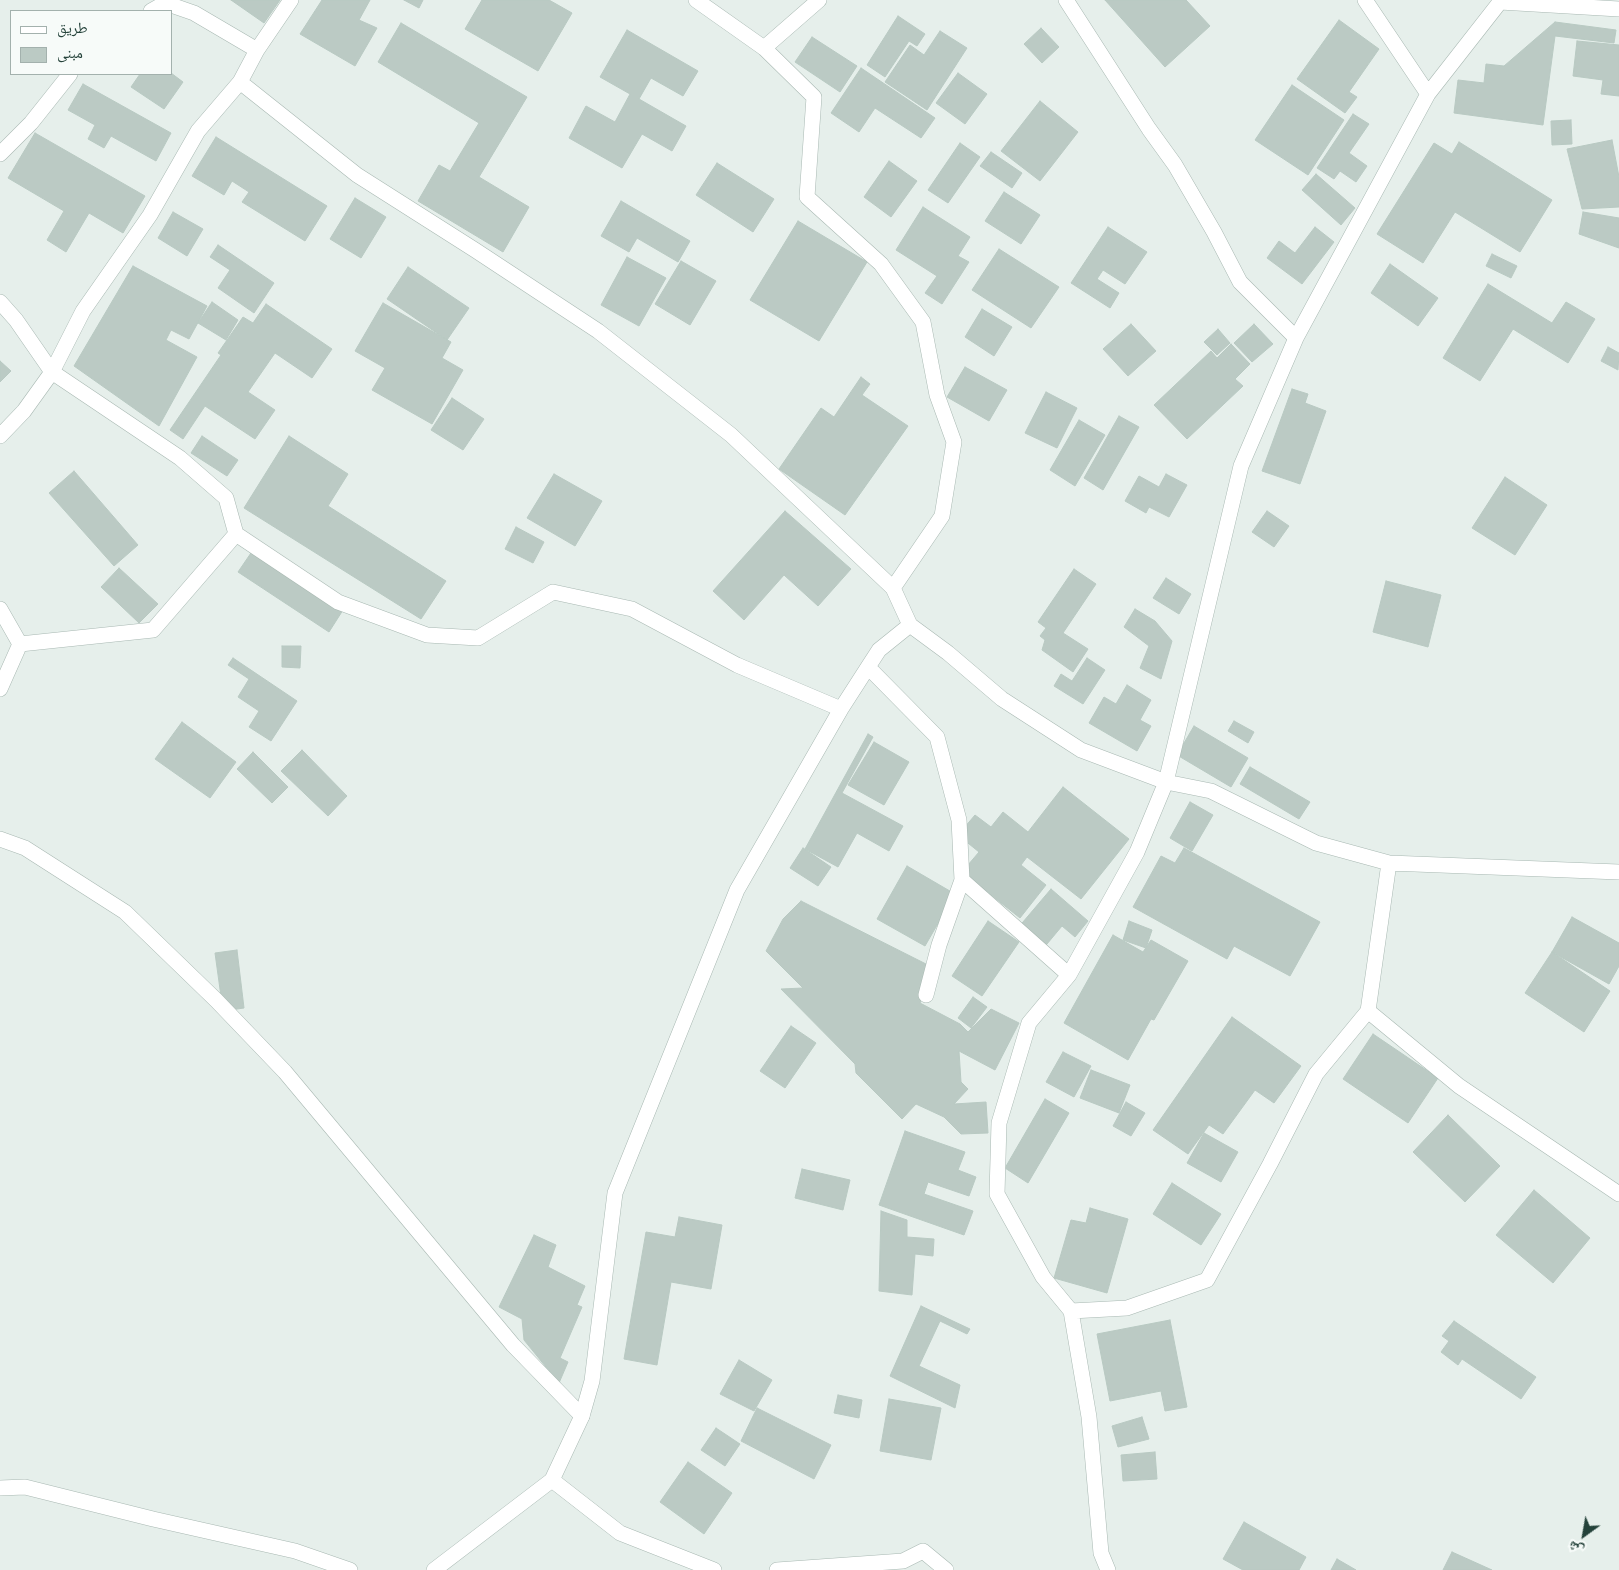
<!DOCTYPE html>
<html>
<head>
<meta charset="utf-8">
<style>
	body { margin:0 }
	#map { position:relative; width:1619px; height:1570px; overflow:hidden; background:#e6efeb; font-family:"Sofia Sans Condensed","Noto Naskh Arabic",sans-serif }
	canvas { display:block }
	.legend { position:absolute; left:10px; top:10px; width:162px; height:65px; box-sizing:border-box; background:#f7fbf9; border:1px solid #a3b1ad; margin:0; padding:6px 9px; list-style:none; font-size:15px; color:#24423a }
	.legend li { display:flex; align-items:center; gap:10px; height:25px }
	.legend b { width:25px; border:1px solid #a3b1ad }
	.north { position:absolute; left:1559px; top:1510px; width:50px; height:50px; -webkit-text-stroke:4px #f7fbf9; paint-order:stroke; rotate:212deg; font-size:14px; font-weight:700; line-height:20px; text-align:center; color:#24423a }
	.north::after { content:''; display:block; margin:auto; width:18px; height:22px; background:#24423a; clip-path:polygon(50% 0,100% 100%,50% 72%,0 100%) }
</style>
</head>
<body>
<div id="map">
<canvas width="1619" height="1570"></canvas>
<ul class="legend">
<li><b style="height:6px;background:#fff"></b>طريق</li>
<li><b style="height:14px;background:#bbcac4"></b>مبنى</li>
</ul>
<div class="north">ش</div>
</div>
<script>
const context = document.querySelector('canvas').getContext('2d');
context.lineJoin = 'round';
function fillPath(path, color) {
  context.fillStyle = color;
  context.fill(path, 'evenodd');
}
function toPath(rows) {
  const path = new Path2D();
  for (const r of rows) {
    path.moveTo(r[0], r[1]);
    for (let i = 2; i < r.length; i += 2) path.lineTo(r[i], r[i + 1]);
  }
  return path;
}
function strokePath(path, color, width, dash) {
  context.strokeStyle = color;
  context.lineWidth = width;
  context.lineCap = dash ? 'butt' : 'round';
  context.setLineDash(dash || []);
  context.stroke(path);
}
const building = toPath([
	[231,0,280,0,264,23,231,0],
	[322,0,370,0,359,20,377,28,355,66,300,34,322,0],
	[404,0,423,0,419,8,404,0],
	[482,0,549,0,572,13,538,71,465,29,482,0],
	[1105,0,1186,0,1210,26,1165,67,1105,0],
	[898,16,925,34,917,46,909,41,885,77,867,65,898,16],
	[1339,20,1379,49,1349,92,1357,97,1345,113,1297,79,1339,20],
	[1555,22,1616,30,1614,43,1555,36,1543,125,1454,113,1458,80,1484,83,1486,64,1504,66,1555,22],
	[401,23,527,97,479,177,529,207,503,252,418,201,439,165,450,171,479,123,378,62,401,23],
	[1041,28,1059,47,1042,63,1024,44,1041,28],
	[627,30,698,71,683,96,651,78,639,99,686,126,672,151,642,134,622,168,569,138,586,106,615,122,630,94,600,77,627,30],
	[940,31,967,48,927,110,885,82,910,45,924,55,940,31],
	[812,37,857,66,840,92,795,62,812,37],
	[1577,41,1619,45,1619,96,1601,94,1603,80,1573,76,1577,41],
	[861,68,935,118,921,138,875,108,859,132,831,113,861,68],
	[171,73,183,82,164,109,131,87,140,74,171,73],
	[958,73,987,94,965,124,936,103,958,73],
	[83,84,171,133,156,161,111,136,104,148,88,139,95,125,68,110,83,84],
	[1292,85,1344,120,1308,175,1255,140,1292,85],
	[1040,101,1078,132,1040,181,1001,151,1040,101],
	[1353,114,1369,124,1349,153,1367,166,1356,182,1340,171,1334,179,1317,168,1353,114],
	[1571,120,1572,144,1552,145,1551,121,1571,120],
	[35,133,145,196,123,233,89,213,66,252,47,240,64,211,8,178,35,133],
	[216,137,327,206,305,241,242,202,249,192,232,181,224,195,192,176,216,137],
	[1612,140,1619,177,1619,207,1582,209,1567,149,1612,140],
	[1459,142,1552,200,1520,252,1455,212,1423,263,1377,234,1434,143,1452,154,1459,142],
	[960,143,980,157,948,203,928,190,960,143],
	[991,152,1022,173,1012,188,980,166,991,152],
	[889,161,917,181,891,217,864,197,889,161],
	[717,163,774,199,753,232,696,195,717,163],
	[1316,174,1355,208,1341,225,1302,190,1316,174],
	[1004,192,1040,215,1021,244,985,221,1004,192],
	[355,198,386,217,361,258,330,239,355,198],
	[621,201,690,241,678,262,637,238,629,252,601,236,621,201],
	[923,207,970,237,958,256,969,262,942,304,925,293,937,276,896,250,923,207],
	[173,212,203,229,187,256,158,238,173,212],
	[1583,212,1619,218,1619,248,1579,234,1583,212],
	[798,221,867,262,819,341,750,300,798,221],
	[1108,227,1147,252,1125,284,1103,270,1097,279,1119,293,1110,308,1071,283,1108,227],
	[1315,227,1334,242,1302,284,1267,258,1279,241,1295,253,1315,227],
	[218,245,274,283,254,313,218,288,230,270,210,257,218,245],
	[999,249,1059,287,1031,328,972,290,999,249],
	[1492,254,1517,266,1511,278,1486,266,1492,254],
	[627,257,666,278,639,326,601,305,627,257],
	[681,261,716,281,690,325,655,304,681,261],
	[1390,264,1438,298,1418,326,1371,293,1390,264],
	[133,266,207,306,189,339,171,330,166,340,197,357,159,426,74,366,133,266],
	[408,267,469,308,447,340,387,299,408,267],
	[1488,284,1552,323,1566,302,1595,319,1568,363,1513,329,1480,381,1443,358,1488,284],
	[212,302,238,320,226,340,198,323,212,302],
	[383,303,451,342,442,358,463,370,432,424,372,390,385,368,355,351,383,303],
	[266,304,332,349,312,378,275,353,248,392,275,410,255,439,205,406,183,439,170,430,221,355,218,353,243,317,253,323,266,304],
	[982,309,1012,327,994,356,965,337,982,309],
	[1131,324,1156,351,1128,376,1103,349,1131,324],
	[1254,324,1273,344,1252,362,1234,343,1254,324],
	[1218,329,1230,343,1217,355,1204,342,1218,329],
	[1231,344,1250,364,1235,379,1243,386,1187,439,1154,405,1211,351,1217,358,1231,344],
	[1608,347,1619,353,1618,370,1601,361,1608,347],
	[0,361,11,371,0,382,0,361],
	[965,367,1007,390,989,421,947,397,965,367],
	[861,377,870,384,862,395,908,426,845,515,779,469,821,408,834,417,861,377],
	[1292,389,1308,394,1305,403,1326,411,1300,484,1262,471,1292,389],
	[1046,392,1077,408,1057,448,1025,433,1046,392],
	[452,398,484,419,463,450,431,430,452,398],
	[1119,416,1139,427,1103,490,1084,478,1119,416],
	[1079,420,1105,435,1075,486,1050,470,1079,420],
	[202,436,238,460,227,476,191,453,202,436],
	[289,436,348,474,328,506,446,581,421,619,244,508,289,436],
	[74,471,138,545,114,566,49,493,74,471],
	[554,474,602,501,575,546,527,518,554,474],
	[1166,474,1187,485,1169,517,1149,507,1146,513,1125,501,1139,476,1159,487,1166,474],
	[1505,477,1547,505,1515,555,1472,528,1505,477],
	[785,511,851,569,818,606,784,575,744,620,713,591,785,511],
	[1267,511,1289,526,1274,547,1252,532,1267,511],
	[516,527,544,542,533,563,505,549,516,527],
	[253,550,343,610,329,632,238,572,253,550],
	[119,568,158,604,139,623,101,587,119,568],
	[1074,569,1096,584,1063,633,1088,649,1073,672,1042,650,1045,640,1040,636,1046,628,1038,622,1074,569],
	[1166,578,1191,594,1179,614,1153,598,1166,578],
	[1386,581,1441,595,1428,647,1373,632,1386,581],
	[1135,609,1155,621,1172,641,1161,679,1140,668,1149,646,1124,627,1135,609],
	[282,646,301,646,300,668,282,667,282,646],
	[233,658,297,701,271,741,249,727,259,711,238,697,249,679,228,665,233,658],
	[1087,658,1105,670,1083,704,1054,686,1061,674,1072,681,1087,658],
	[1127,685,1151,700,1140,720,1151,726,1137,751,1089,723,1104,697,1116,704,1127,685],
	[1234,721,1254,732,1248,743,1228,731,1234,721],
	[182,722,236,762,210,798,155,759,182,722],
	[1194,726,1248,758,1231,787,1177,755,1194,726],
	[868,734,873,737,842,793,903,826,889,851,857,833,838,867,805,849,868,734],
	[874,742,909,762,884,805,848,785,874,742],
	[302,750,347,796,328,816,281,771,302,750],
	[253,752,288,787,272,803,237,769,253,752],
	[1250,767,1310,802,1299,819,1240,784,1250,767],
	[1063,787,1129,839,1081,899,1027,857,1021,865,1046,885,1020,918,962,872,979,852,958,835,975,815,991,827,1003,812,1028,832,1063,787],
	[1190,802,1213,815,1192,851,1170,838,1190,802],
	[803,848,831,867,818,886,790,868,803,848],
	[1184,848,1320,922,1290,976,1234,946,1227,959,1133,907,1161,856,1175,863,1184,848],
	[907,866,955,894,925,946,877,919,907,866],
	[1051,889,1088,921,1075,937,1062,926,1042,950,1017,929,1051,889],
	[801,901,930,966,936,972,920,1003,960,1024,968,1032,991,1009,1019,1023,995,1070,959,1051,961,1082,968,1089,954,1104,986,1102,988,1133,961,1134,944,1117,916,1104,902,1119,856,1073,855,1064,781,989,803,988,766,951,783,919,801,901],
	[1572,917,1619,943,1619,966,1609,984,1552,952,1572,917],
	[988,921,1019,942,982,996,952,976,988,921],
	[1129,921,1152,930,1146,948,1123,940,1129,921],
	[1113,935,1143,952,1151,940,1188,961,1154,1020,1151,1019,1128,1060,1064,1023,1113,935],
	[237,950,244,1008,223,1011,215,953,237,950],
	[1552,952,1610,991,1584,1032,1525,993,1552,952],
	[973,997,987,1007,971,1028,958,1018,973,997],
	[1232,1017,1301,1066,1274,1103,1255,1090,1223,1134,1209,1125,1188,1154,1153,1130,1232,1017],
	[791,1026,816,1043,785,1088,760,1071,791,1026],
	[1373,1034,1438,1078,1408,1123,1343,1079,1373,1034],
	[1063,1052,1091,1066,1074,1097,1046,1082,1063,1052],
	[1091,1070,1130,1085,1119,1113,1080,1098,1091,1070],
	[1045,1099,1069,1113,1028,1183,1005,1168,1045,1099],
	[1126,1102,1145,1113,1131,1136,1113,1126,1126,1102],
	[1448,1115,1500,1166,1465,1202,1413,1152,1448,1115],
	[905,1131,965,1152,958,1170,976,1177,969,1196,928,1182,924,1194,973,1211,964,1235,879,1205,905,1131],
	[1204,1133,1238,1152,1221,1182,1187,1163,1204,1133],
	[802,1169,850,1180,843,1210,795,1198,802,1169],
	[1172,1183,1221,1214,1201,1245,1153,1214,1172,1183],
	[1534,1190,1590,1238,1553,1283,1496,1235,1534,1190],
	[1090,1208,1128,1219,1107,1293,1054,1278,1071,1220,1086,1223,1090,1208],
	[881,1211,907,1220,907,1237,934,1239,933,1256,915,1254,912,1295,879,1291,881,1211],
	[679,1217,722,1225,711,1289,671,1282,657,1365,624,1359,646,1232,675,1237,679,1217],
	[534,1235,556,1245,548,1267,585,1286,577,1305,582,1307,560,1358,568,1362,559,1383,524,1340,522,1319,499,1307,534,1235],
	[921,1306,970,1329,967,1334,940,1321,919,1366,960,1385,955,1408,890,1376,921,1306],
	[1170,1320,1187,1407,1165,1411,1161,1391,1110,1401,1097,1334,1170,1320],
	[1454,1321,1536,1377,1521,1399,1462,1359,1458,1365,1441,1352,1449,1341,1442,1336,1454,1321],
	[739,1360,772,1380,754,1411,720,1394,739,1360],
	[838,1395,862,1400,859,1418,834,1413,838,1395],
	[889,1399,941,1408,931,1460,880,1451,889,1399],
	[757,1408,831,1445,814,1479,741,1441,757,1408],
	[1142,1417,1149,1439,1118,1447,1112,1426,1142,1417],
	[716,1428,740,1444,725,1466,701,1450,716,1428],
	[1155,1452,1157,1479,1123,1481,1121,1455,1155,1452],
	[688,1462,732,1493,704,1534,660,1502,688,1462],
	[1244,1522,1306,1557,1299,1570,1243,1570,1223,1559,1244,1522],
	[1452,1552,1492,1570,1443,1570,1452,1552],
	[1337,1559,1356,1570,1331,1570,1337,1559]
]);
fillPath(building, '#bbcac4');
strokePath(building, '#b8c9c2', 1);
const service = toPath([
	[0,839,25,848,125,912,216,1000,285,1072,513,1345,582,1416]
]);
const minor = toPath([
	[696,0,764,48,819,0],
	[1066,0,1149,129,1175,165,1214,232,1240,282,1296,338],
	[1365,0,1428,94],
	[151,11,165,3,194,13,257,50],
	[764,48,814,97,807,197,881,264,923,322,937,395,954,442,942,516,893,588],
	[240,82,357,175,475,250,598,331,731,435,893,588,910,625],
	[0,154,31,123,70,74],
	[0,302,16,320,52,372,180,458,226,498,236,534],
	[0,436,24,411,52,372,83,311,150,215,198,131,240,82,257,50,291,0],
	[0,609,20,644,0,689],
	[20,644,153,630,236,534,338,602,427,635,478,638,553,592,632,609,737,665,841,709],
	[868,667,937,737,959,820,962,880,939,945,926,995],
	[962,880,1069,975],
	[1368,1011,1459,1086,1619,1194],
	[1071,1311,1127,1308,1207,1280,1270,1164,1316,1074,1368,1011,1389,863],
	[0,1488,25,1487,153,1519,295,1551,350,1570],
	[434,1570,552,1480],
	[714,1570,620,1533,552,1480,582,1416,592,1381,615,1193,737,890,841,709,868,667,879,650,910,625,948,653,1002,699,1081,750,1166,782,1211,791,1316,843,1389,863,1619,872],
	[777,1570,903,1561,923,1551,946,1570],
	[1108,1570,1101,1553,1089,1417,1071,1311,1043,1277,997,1194,999,1123,1029,1023,1069,975,1137,852,1166,782,1241,466,1296,338,1428,94,1500,2,1619,9]
]);
strokePath(service, '#a8b8b2', 16);
strokePath(minor, '#a8b8b2', 16);
strokePath(service, '#fff', 15);
strokePath(minor, '#fff', 15);
</script>
</body>
</html>
